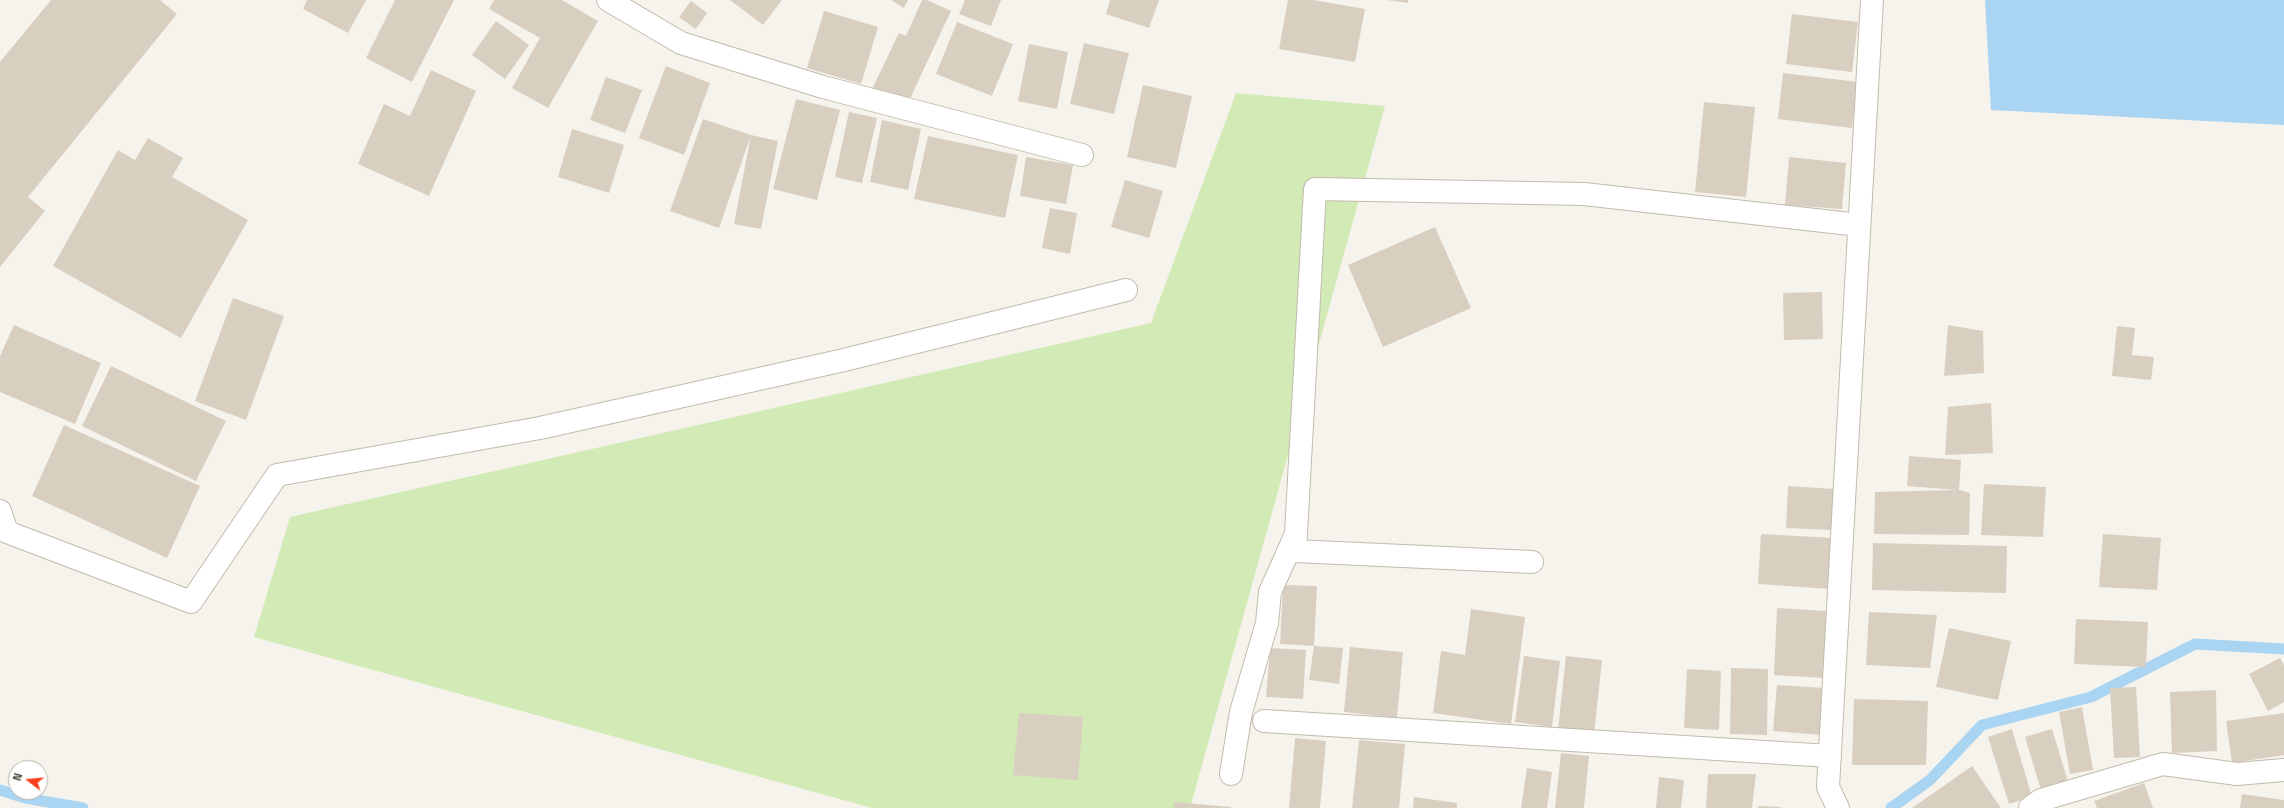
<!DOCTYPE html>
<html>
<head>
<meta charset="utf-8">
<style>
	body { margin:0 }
	#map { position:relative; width:2284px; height:808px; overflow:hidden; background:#f6f3ec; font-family:"Titillium Web",sans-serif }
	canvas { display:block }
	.north { position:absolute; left:8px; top:760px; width:40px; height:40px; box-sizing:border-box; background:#fff; border:1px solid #b7b4b0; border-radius:50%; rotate:286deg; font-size:11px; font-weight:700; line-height:16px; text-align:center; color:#4b4439 }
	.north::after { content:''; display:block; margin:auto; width:14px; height:18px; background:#fc3f1d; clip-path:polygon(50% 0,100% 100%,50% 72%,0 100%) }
</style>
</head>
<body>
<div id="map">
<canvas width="2284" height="808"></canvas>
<div class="north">N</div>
</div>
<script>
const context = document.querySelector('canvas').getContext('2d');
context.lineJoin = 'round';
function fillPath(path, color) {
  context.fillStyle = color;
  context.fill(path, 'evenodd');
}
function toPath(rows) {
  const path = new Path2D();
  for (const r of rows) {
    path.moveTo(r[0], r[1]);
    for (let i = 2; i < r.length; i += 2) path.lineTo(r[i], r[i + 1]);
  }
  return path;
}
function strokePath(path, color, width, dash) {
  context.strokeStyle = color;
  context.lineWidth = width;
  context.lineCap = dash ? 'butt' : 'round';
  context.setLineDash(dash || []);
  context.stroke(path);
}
fillPath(toPath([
	[1236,93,1385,106,1190,808,872,808,254,637,290,517,1151,323]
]), '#d2eab5');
fillPath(toPath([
	[1985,0,2284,0,2284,125,1991,110]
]), '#a9d4f2');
strokePath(toPath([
	[0,790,25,798,83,808],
	[1891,808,1930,780,1982,725,2091,697,2195,644,2284,649]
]), '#a9d4f2', 11);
fillPath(toPath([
	[51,0,160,0,177,14,28,197,45,211,0,267,0,62],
	[307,0,366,0,348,33,303,9],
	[395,0,454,0,412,82,366,58],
	[494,0,562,0,598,21,548,108,512,88,540,38,489,9],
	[730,0,782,0,763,25],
	[891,0,908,0,904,8],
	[922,0,927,0,951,11,907,105,872,89,899,33,906,36],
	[965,0,1001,0,991,26,959,14],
	[1110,0,1159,0,1149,28,1106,14],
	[1288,0,1313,0,1365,9,1355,62,1279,49],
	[1387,0,1408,0,1408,3],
	[691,1,707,13,696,29,679,17],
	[824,11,878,27,861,84,807,68],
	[1792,14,1858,22,1852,72,1786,64],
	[496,21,529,45,505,79,472,55],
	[957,22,1013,44,992,96,936,74],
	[1084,43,1129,53,1114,114,1070,104],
	[1029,44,1068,52,1057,109,1018,101],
	[666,66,710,83,684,155,639,138],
	[431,70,476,91,429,196,358,164,384,104,410,116],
	[1783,73,1858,82,1852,128,1778,119],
	[606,77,642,90,625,133,590,120],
	[1143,85,1192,96,1176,168,1127,157],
	[796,99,840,110,817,200,773,189],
	[1704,102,1755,107,1746,197,1695,192],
	[849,112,877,118,862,183,835,177],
	[703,119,751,135,778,141,761,229,734,224,751,135,719,228,670,211],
	[882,120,921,129,908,190,870,182],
	[572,129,624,145,609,193,558,177],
	[928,136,1018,155,1005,218,914,199],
	[148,138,183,158,172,177,248,220,181,338,53,266,118,150,135,160],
	[1026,157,1073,165,1066,204,1020,196],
	[1789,157,1846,163,1842,209,1785,205],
	[1125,180,1163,191,1149,238,1111,227],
	[1050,208,1077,213,1070,254,1042,248],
	[1435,227,1471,308,1383,347,1348,265],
	[1822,292,1823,339,1784,340,1783,293],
	[233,298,284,316,246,420,195,401],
	[14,325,101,363,75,424,0,392,0,356],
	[1948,325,1983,331,1984,373,1944,376],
	[2117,326,2135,328,2132,355,2154,357,2151,380,2112,376],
	[111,366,226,421,196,481,82,426],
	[1991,403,1993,453,1945,455,1948,407],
	[64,425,200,486,167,558,32,496],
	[1909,456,1961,460,1959,490,1970,493,1969,535,1874,534,1875,492,1957,490,1907,486],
	[1984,484,2046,487,2043,537,1981,535],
	[1788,486,1835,489,1833,530,1786,528],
	[1761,534,1833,538,1830,589,1758,584],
	[2103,534,2161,538,2157,590,2099,587],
	[1873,543,2007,546,2006,593,1872,590],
	[1283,585,1317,586,1314,646,1280,644],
	[1777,608,1827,611,1824,678,1774,675],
	[1471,609,1525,617,1511,724,1433,713,1441,651,1465,655],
	[1869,612,1937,615,1930,668,1866,665],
	[2076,619,2148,622,2146,667,2074,664],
	[1949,628,2011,641,1998,700,1936,687],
	[1314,646,1343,648,1339,684,1309,680],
	[1350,647,1403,652,1397,718,1344,712],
	[1270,648,1306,650,1303,699,1266,697],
	[1524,656,1560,661,1552,727,1515,722],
	[1566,656,1602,660,1594,734,1558,730],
	[2280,658,2284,665,2284,702,2268,711,2249,674],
	[1731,668,1768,669,1767,735,1730,734],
	[1687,669,1721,671,1719,730,1684,728],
	[1777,685,1825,688,1822,735,1773,731],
	[2136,687,2140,757,2114,758,2110,688],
	[2216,690,2217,751,2172,753,2170,692],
	[1854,699,1928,701,1926,765,1852,765],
	[2082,707,2093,770,2070,774,2059,712],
	[1019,713,1083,717,1078,780,1013,775],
	[2284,713,2284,755,2232,763,2226,721],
	[2012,729,2032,797,2009,804,1988,737],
	[2052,729,2068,782,2041,790,2025,737],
	[1295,738,1326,741,1320,808,1289,808],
	[1359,740,1405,744,1399,808,1352,808],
	[1561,753,1589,756,1584,808,1555,808],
	[1972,766,2001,808,1912,808],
	[1527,768,1552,772,1547,808,1521,808],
	[1708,774,1756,774,1752,808,1706,808],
	[1659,777,1684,780,1681,808,1656,808],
	[2144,783,2153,808,2097,808,2094,801],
	[2242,794,2284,800,2284,808,2240,808],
	[1414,797,1457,803,1457,808,1413,808],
	[1174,802,1231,807,1231,808,1174,808],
	[1759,806,1781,807,1781,808,1758,808]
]), '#d8cfc1');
const minor = toPath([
	[608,0,681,43,823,87,1082,155],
	[0,511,7,532,191,602,277,475,540,428,844,360,1126,290],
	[1532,562,1295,551,1315,189,1584,194,1859,225],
	[1264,721,1830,756],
	[1231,774,1241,712,1267,623,1270,592,1296,534],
	[1838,808,1828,787,1872,0],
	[2030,808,2041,800,2163,764,2237,774,2284,770]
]);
strokePath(minor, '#c2bbae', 24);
strokePath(minor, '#fff', 22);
</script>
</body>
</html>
